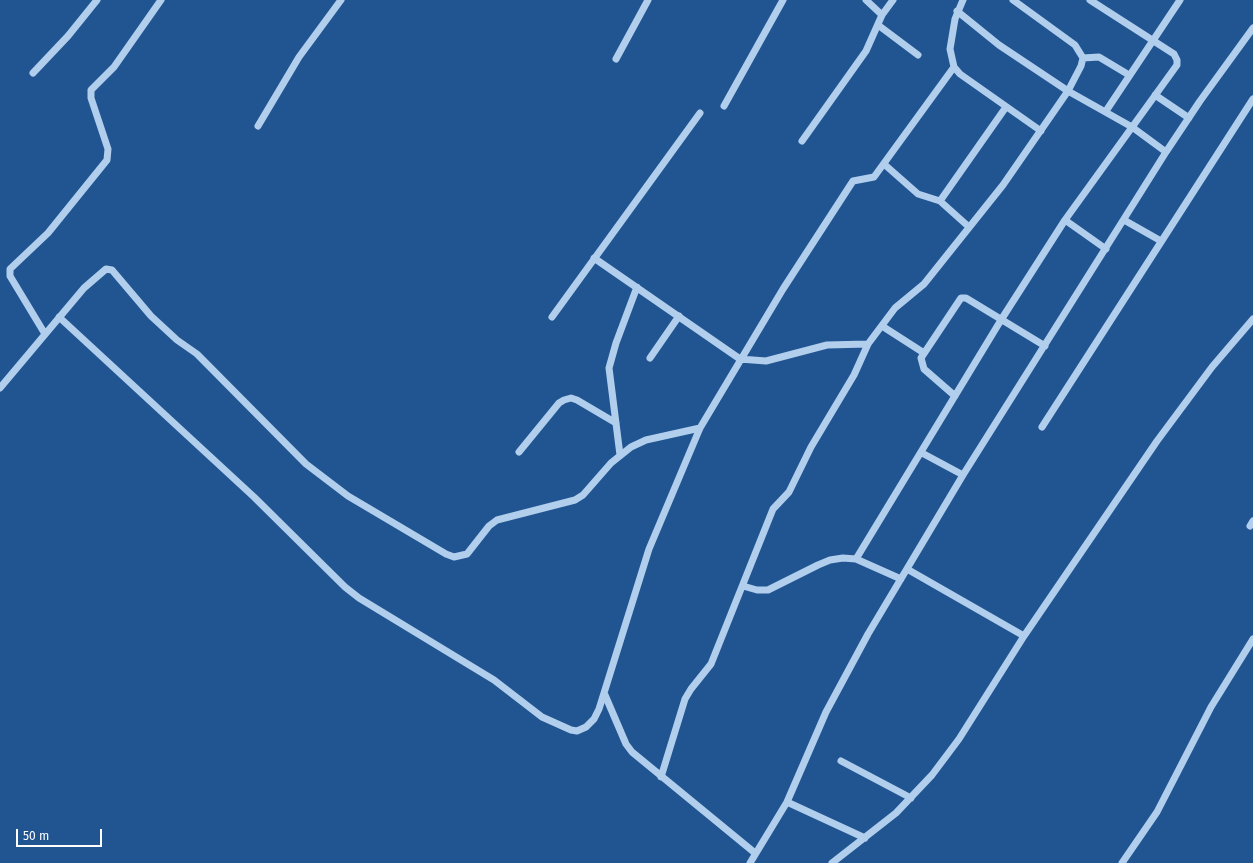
<!DOCTYPE html>
<html>
<head>
<meta charset="utf-8">
<style>
	body { margin:0 }
	#map { position:relative; width:1253px; height:863px; overflow:hidden; background:#215591; font-family:"Fira Sans",sans-serif }
	canvas { display:block }
	.scale { position:absolute; left:16px; top:829px; width:86px; height:18px; box-sizing:border-box; border:2px solid #fff; border-top:0; padding-left:5px; font-size:12px; line-height:14px; white-space:nowrap; color:#fff; -webkit-text-stroke:3px #215591; paint-order:stroke }
</style>
</head>
<body>
<div id="map">
<canvas width="1253" height="863"></canvas>
<div class="scale">50 m</div>
</div>
<script>
const context = document.querySelector('canvas').getContext('2d');
context.lineJoin = 'round';
function toPath(rows) {
  const path = new Path2D();
  for (const r of rows) {
    path.moveTo(r[0], r[1]);
    for (let i = 2; i < r.length; i += 2) path.lineTo(r[i], r[i + 1]);
  }
  return path;
}
function strokePath(path, color, width, dash) {
  context.strokeStyle = color;
  context.lineWidth = width;
  context.lineCap = dash ? 'butt' : 'round';
  context.setLineDash(dash || []);
  context.stroke(path);
}
strokePath(toPath([
	[866,0,882,15],
	[963,0,955,19,950,49,954,67,960,74,1041,131],
	[957,11,999,45,1068,91,1132,127,1166,152],
	[878,25,918,55],
	[1083,58,1099,57,1129,75],
	[616,59,648,0],
	[33,73,68,36,97,0],
	[1155,95,1189,118],
	[724,106,783,0],
	[1106,111,1180,0],
	[258,126,299,57,341,0],
	[802,141,866,51,882,15,893,0],
	[884,164,918,194,940,201,969,227],
	[940,201,1006,107],
	[1065,220,1106,249],
	[1124,220,1161,241],
	[594,258,740,359,766,361,827,345,868,344],
	[59,317,254,497,345,587,359,598,494,680,542,717,571,730,577,731,586,727,594,719,599,709,649,549,700,428,783,289,853,181,874,177,954,67],
	[552,317,700,113],
	[882,326,924,353],
	[45,334,10,276,10,269,48,233,107,160,108,149,91,98,91,90,114,67,161,0],
	[650,358,679,316],
	[0,388,84,288,106,269,112,270,151,316,177,340,197,354,306,464,348,496,446,554,454,557,467,554,489,526,497,520,575,500,583,495,611,463,631,447,646,440,700,428],
	[955,396,924,369,921,358,961,298,966,298,1045,346],
	[1042,427,1253,99],
	[519,452,559,403,564,400,571,398,577,400,616,423],
	[922,453,963,475],
	[620,455,609,368,616,343,637,287],
	[1250,526,1253,521],
	[856,559,1001,320,1065,220,1177,65,1177,60,1174,54,1090,0],
	[907,569,1024,636],
	[743,586,757,590,768,590,818,565,830,560,843,558,856,559,901,579],
	[605,695,626,744,632,752,755,853],
	[841,761,911,798],
	[661,777,685,699,691,689,711,664,773,509,789,492,811,447,854,375,868,344,895,308,924,284,1003,185,1068,91,1081,66,1083,58,1075,45,1013,0],
	[787,802,865,838],
	[750,863,787,802,826,712,868,634,963,475,1166,152,1200,101,1253,28],
	[832,863,896,813,932,775,959,739,1024,636,1157,441,1212,367,1253,319],
	[1122,863,1157,812,1211,707,1253,639]
]), '#b2ceed', 7);
</script>
</body>
</html>
